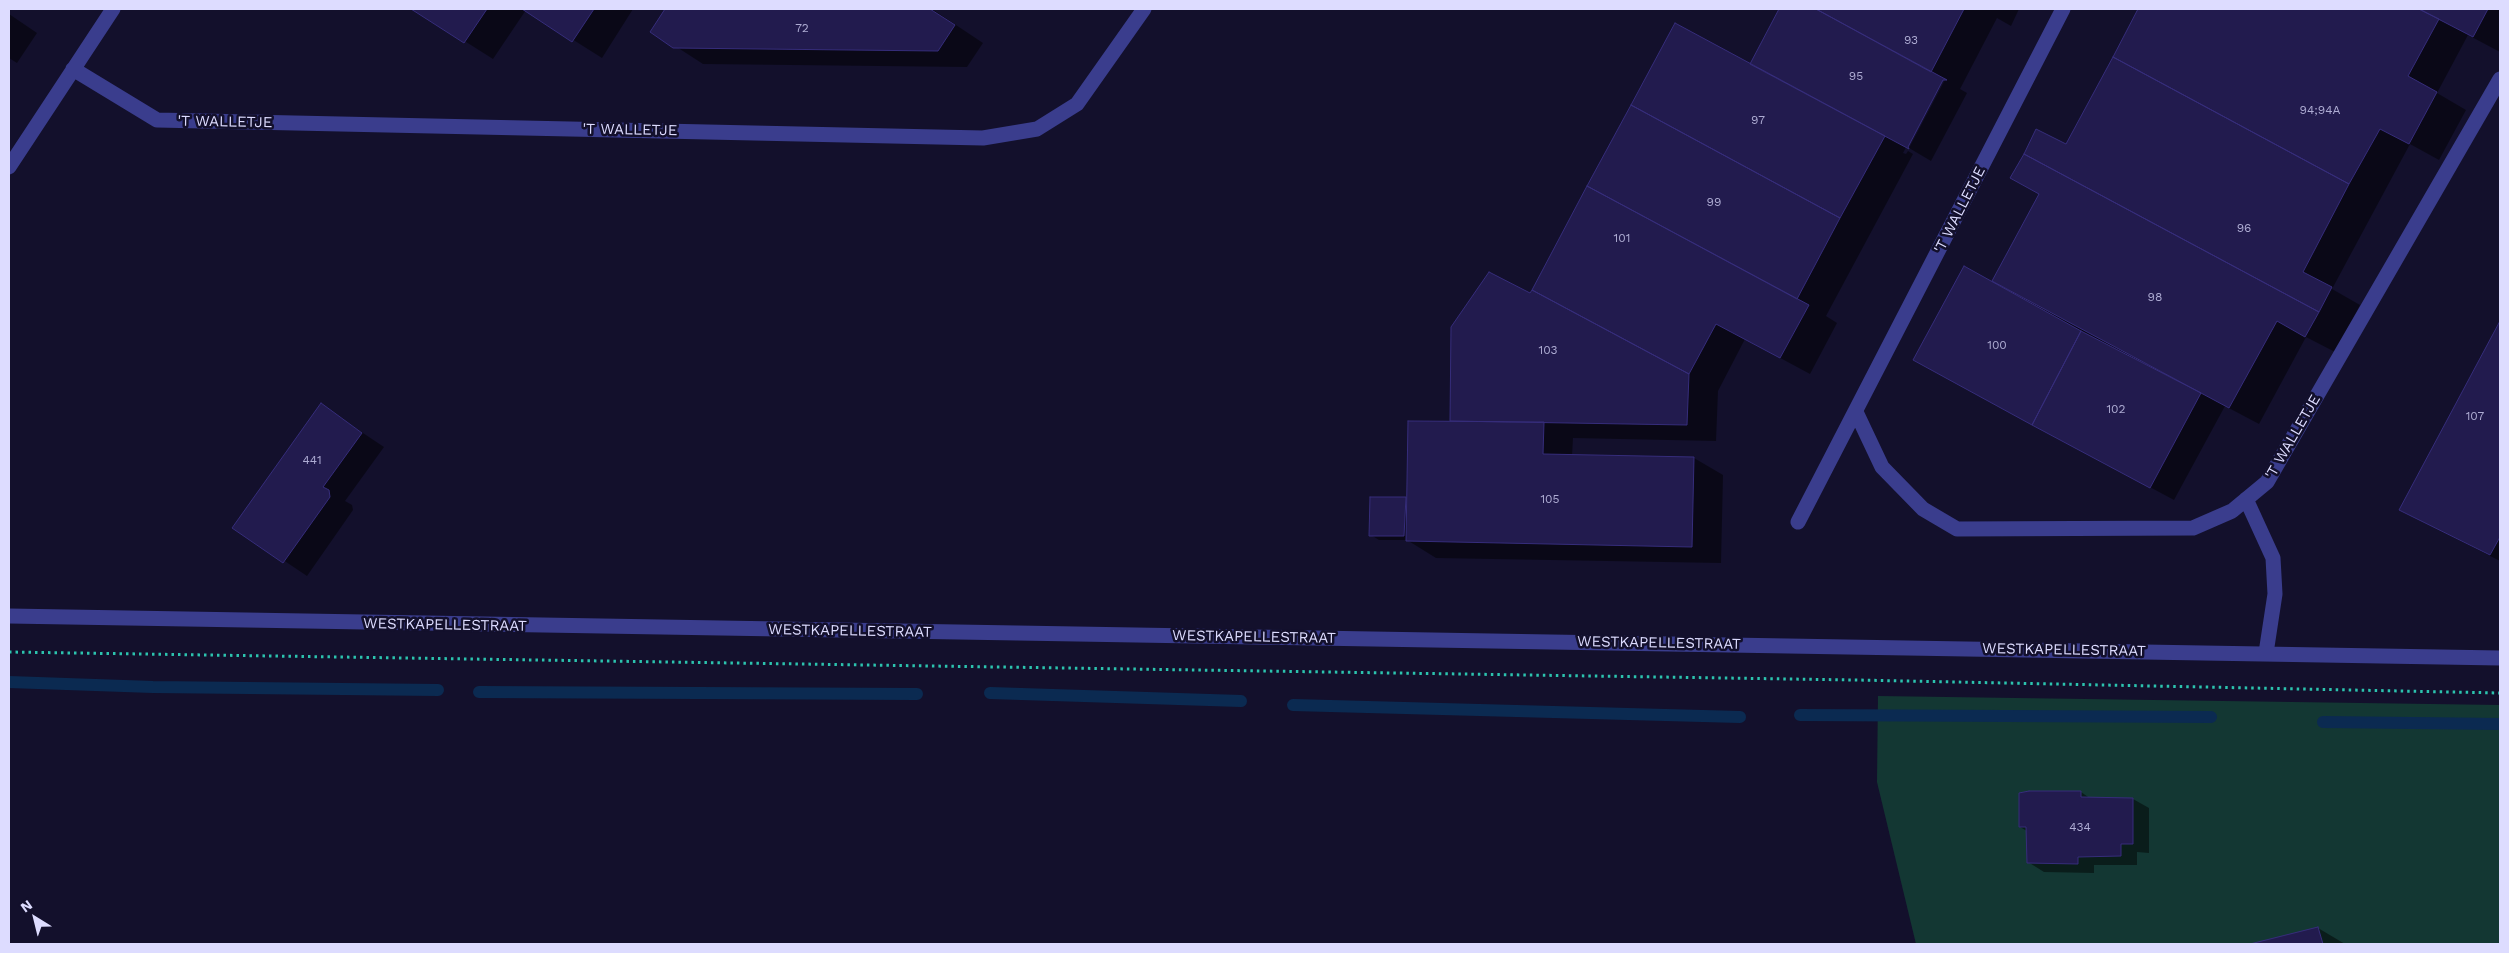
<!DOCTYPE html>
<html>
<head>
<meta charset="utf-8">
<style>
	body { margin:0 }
	#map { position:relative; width:2509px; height:953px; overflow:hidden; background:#13102c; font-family:"Work Sans",sans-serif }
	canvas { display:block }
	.frame { position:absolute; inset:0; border:10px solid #dddcff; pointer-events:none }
	.north { position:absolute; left:10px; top:893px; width:50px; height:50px; -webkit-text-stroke:4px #13102c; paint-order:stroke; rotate:324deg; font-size:14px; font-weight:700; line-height:20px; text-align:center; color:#dddcff }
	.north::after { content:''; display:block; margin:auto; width:18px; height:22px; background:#dddcff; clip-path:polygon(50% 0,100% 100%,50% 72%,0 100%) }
</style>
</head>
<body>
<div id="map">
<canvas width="2509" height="953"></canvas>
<div class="frame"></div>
<div class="north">N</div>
</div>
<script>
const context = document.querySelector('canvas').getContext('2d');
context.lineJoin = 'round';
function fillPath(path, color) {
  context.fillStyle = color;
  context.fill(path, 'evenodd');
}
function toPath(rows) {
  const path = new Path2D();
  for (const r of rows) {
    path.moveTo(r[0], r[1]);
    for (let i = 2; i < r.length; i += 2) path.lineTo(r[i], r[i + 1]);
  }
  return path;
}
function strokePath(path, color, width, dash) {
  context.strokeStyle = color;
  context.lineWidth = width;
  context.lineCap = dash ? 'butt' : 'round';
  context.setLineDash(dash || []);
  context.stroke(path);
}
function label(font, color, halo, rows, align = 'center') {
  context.font = font + ' "Work Sans",sans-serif';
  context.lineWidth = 5;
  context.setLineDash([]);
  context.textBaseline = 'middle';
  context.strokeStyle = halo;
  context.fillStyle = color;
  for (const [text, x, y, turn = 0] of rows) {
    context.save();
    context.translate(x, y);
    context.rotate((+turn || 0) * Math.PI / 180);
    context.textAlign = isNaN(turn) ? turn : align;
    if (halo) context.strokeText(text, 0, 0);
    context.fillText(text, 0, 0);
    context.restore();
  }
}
fillPath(toPath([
	[1878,696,2500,705,2500,944,1916,944,1877,782]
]), '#133733');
fillPath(toPath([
	[414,9,633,9,602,58,526,10,493,59],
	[666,9,932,9,983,43,967,67,703,64,652,31],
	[1781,9,2019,9,2011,26,1997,18,1960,89,1967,93,1931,161,1909,148,1946,78,1943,78,1903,153,1906,154,1908,151,1913,154,1826,316,1837,323,1810,374,1745,339,1718,391,1716,441,1573,438,1572,456,1694,458,1723,475,1721,563,1436,558,1407,540,1379,540,1371,535,1405,498,1408,500,1451,422,1452,327,1530,295,1755,68,1751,63],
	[2140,9,2500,9,2500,52,2468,35,2437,93,2466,110,2439,160,2410,144,2332,289,2360,305,2335,352,2306,337,2259,424,2225,406,2174,500,1937,373,2000,284,2066,146],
	[9,14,37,33,17,63,9,58],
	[2500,323,2500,561,2400,510],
	[321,405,384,447,345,501,352,505,353,510,307,576,234,527],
	[2081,792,2091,799,2133,799,2149,808,2149,853,2137,852,2137,865,2094,865,2094,873,2044,872,2028,862,2027,831,2020,827],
	[2318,928,2345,944,2255,944]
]), '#0007');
strokePath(toPath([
	[9,682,153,687,438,690],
	[479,692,917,694],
	[990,693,1241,701],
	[1293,705,1740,717],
	[1800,715,2211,717],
	[2323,722,2500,724]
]), '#0b2a51', 12);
const building = toPath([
	[411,9,487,9,464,43,411,9],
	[522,9,594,9,572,42,522,9],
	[665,9,930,9,955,25,938,51,673,48,650,32,665,9],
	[1779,9,1816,9,1947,80,1943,80,1908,147,1909,149,1750,64,1779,9],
	[1816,9,1964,9,1931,72,1816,9],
	[2138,9,2419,9,2439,19,2408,76,2437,92,2409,144,2380,129,2349,184,2113,57,2138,9],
	[2419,9,2488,9,2473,37,2419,9],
	[1675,23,1885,136,1840,218,1631,105,1675,23],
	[2113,57,2349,184,2303,272,2332,287,2319,312,2024,154,2036,129,2066,144,2113,57],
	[1631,105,1840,218,1797,299,1587,186,1631,105],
	[2024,154,2319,312,2305,337,2277,321,2229,408,1992,281,2039,194,2010,178,2024,154],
	[1587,186,1809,305,1780,358,1716,324,1689,374,1532,290,1587,186],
	[1964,266,2081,331,2032,425,1913,360,1964,266],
	[1489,272,1530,293,1532,290,1689,374,1687,425,1450,421,1451,327,1489,272],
	[2500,321,2500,537,2490,555,2399,510,2500,321],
	[2081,331,2201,393,2150,488,2032,425,2081,331],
	[321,403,362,433,323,487,329,490,330,497,283,563,232,528,321,403],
	[1408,421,1544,422,1543,454,1694,457,1692,547,1406,541,1408,421],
	[1370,497,1406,497,1404,536,1369,536,1370,497],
	[2029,791,2081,791,2081,797,2133,798,2133,844,2121,844,2121,856,2078,857,2078,864,2027,863,2026,827,2019,827,2019,793,2029,791],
	[2318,927,2323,944,2250,944,2318,927]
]);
fillPath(building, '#221b4e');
strokePath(building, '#362d7b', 1);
strokePath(toPath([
	[9,652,1856,680,2500,693]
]), '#2cc3ae', 3, [2.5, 4]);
strokePath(toPath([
	[73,69,157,120,983,138,1037,129,1077,104,1144,9],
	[9,167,113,9],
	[1856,412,1882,467,1923,509,1957,529,2193,528,2232,511,2267,482,2500,79],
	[2246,499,2273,558,2275,594,2266,653],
	[1798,522,2063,9],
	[9,616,2500,658]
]), '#3a3d8d', 15);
label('12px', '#aeacd3', null, [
	["72",802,28],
	["93",1911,40],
	["95",1856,76],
	["94;94A",2320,110],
	["97",1758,120],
	["99",1714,202],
	["96",2244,228],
	["101",1622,238],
	["98",2155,297],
	["100",1997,345],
	["103",1548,350],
	["102",2116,409],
	["107",2475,416],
	["441",312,460],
	["105",1550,499],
	["434",2080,827]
]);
label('15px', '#dddcff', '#13102c', [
	["'T WALLETJE",225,122,1],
	["'T WALLETJE",630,130,1],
	["'T WALLETJE",1960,210,-63],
	["'T WALLETJE",2293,437,-60],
	["WESTKAPELLESTRAAT",445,625,1],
	["WESTKAPELLESTRAAT",850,631,1],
	["WESTKAPELLESTRAAT",1254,637,1],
	["WESTKAPELLESTRAAT",1659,643,1],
	["WESTKAPELLESTRAAT",2064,650,1]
]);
</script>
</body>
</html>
